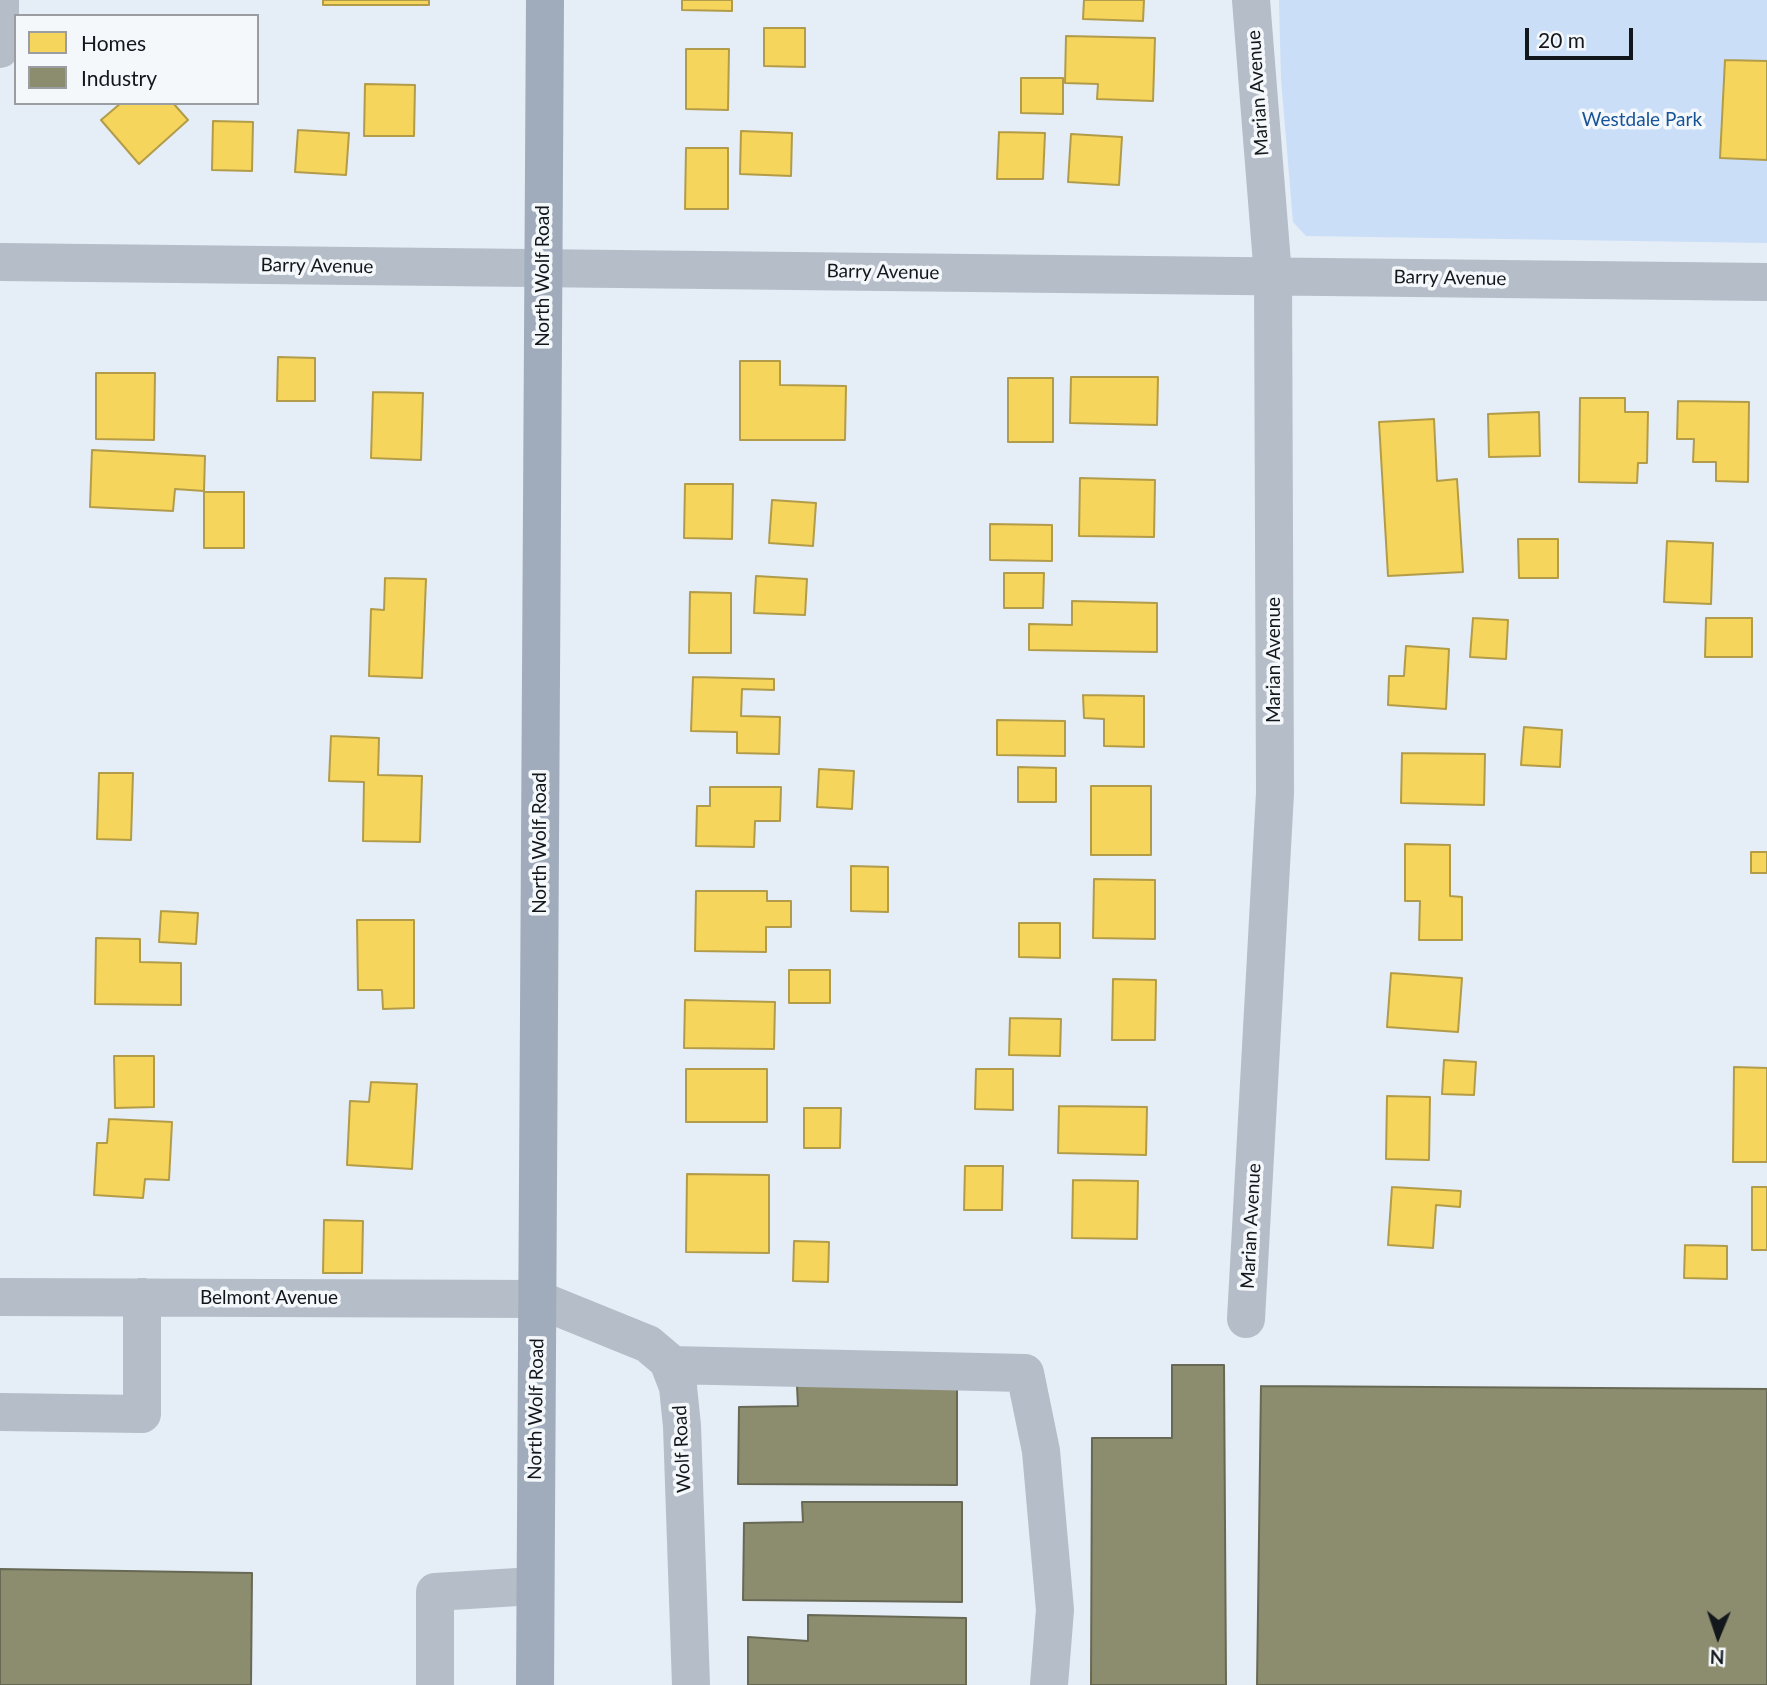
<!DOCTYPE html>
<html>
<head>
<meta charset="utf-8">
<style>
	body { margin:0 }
	#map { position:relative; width:1767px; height:1685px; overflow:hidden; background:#e5edf6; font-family:Lato,sans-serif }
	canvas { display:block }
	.legend { position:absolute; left:14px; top:14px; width:245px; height:91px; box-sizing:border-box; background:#f5f8fb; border:2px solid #9a9ea2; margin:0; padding:9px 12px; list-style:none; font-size:21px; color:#12171c }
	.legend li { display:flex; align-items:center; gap:14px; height:35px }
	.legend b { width:35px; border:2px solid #9a9ea2 }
	.north { position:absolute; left:1683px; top:1601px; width:70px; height:70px; -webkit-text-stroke:5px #f5f8fb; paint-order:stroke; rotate:182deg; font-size:19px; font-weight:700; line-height:28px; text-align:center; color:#12171c }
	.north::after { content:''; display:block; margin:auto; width:24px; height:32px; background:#12171c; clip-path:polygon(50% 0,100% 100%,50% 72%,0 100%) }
	.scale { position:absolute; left:1525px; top:28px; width:108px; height:32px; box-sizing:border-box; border:4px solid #12171c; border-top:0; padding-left:9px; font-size:21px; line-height:24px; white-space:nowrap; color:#12171c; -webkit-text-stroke:5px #f5f8fb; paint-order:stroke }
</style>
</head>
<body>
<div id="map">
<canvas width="1767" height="1685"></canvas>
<ul class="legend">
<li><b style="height:19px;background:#f6d55c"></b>Homes</li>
<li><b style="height:19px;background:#8c8c6e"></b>Industry</li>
</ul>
<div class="north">N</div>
<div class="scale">20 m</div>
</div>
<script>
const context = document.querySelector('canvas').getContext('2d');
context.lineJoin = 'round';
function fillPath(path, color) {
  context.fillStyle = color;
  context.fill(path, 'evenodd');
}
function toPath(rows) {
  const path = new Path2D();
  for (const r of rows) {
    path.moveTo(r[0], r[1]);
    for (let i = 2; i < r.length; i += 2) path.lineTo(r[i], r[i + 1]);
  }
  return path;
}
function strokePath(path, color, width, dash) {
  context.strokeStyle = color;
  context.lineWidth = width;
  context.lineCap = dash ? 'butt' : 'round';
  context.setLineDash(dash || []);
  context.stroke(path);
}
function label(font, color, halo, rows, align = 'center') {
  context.font = font + ' Lato,sans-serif';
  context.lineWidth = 7;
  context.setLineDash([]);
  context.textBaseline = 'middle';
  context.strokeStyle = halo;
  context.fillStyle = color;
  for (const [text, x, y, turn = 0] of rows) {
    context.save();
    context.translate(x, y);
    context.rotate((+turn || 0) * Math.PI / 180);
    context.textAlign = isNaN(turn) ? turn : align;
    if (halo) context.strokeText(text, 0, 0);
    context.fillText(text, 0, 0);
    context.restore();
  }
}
fillPath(toPath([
	[1279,0,1767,0,1767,243,1306,236,1293,222,1281,79]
]), '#cadef7');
const homes = toPath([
	[323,0,429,0,429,5,323,5,323,0],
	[682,0,732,0,732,11,682,10,682,0],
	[1084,0,1144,0,1143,21,1083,19,1084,0],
	[764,28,805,28,805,67,764,66,764,28],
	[1066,36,1155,38,1153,101,1097,99,1098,84,1065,83,1066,36],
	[686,49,729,49,728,110,686,109,686,49],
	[1725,60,1767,61,1767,160,1720,158,1725,60],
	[1021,78,1063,78,1063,114,1021,113,1021,78],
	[365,84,415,85,414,136,364,136,365,84],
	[121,103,173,103,188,120,139,164,101,120,121,103],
	[213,121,253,122,252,171,212,170,213,121],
	[298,130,349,133,346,175,295,172,298,130],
	[741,131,792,133,791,176,740,174,741,131],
	[999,132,1045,133,1043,179,997,179,999,132],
	[1071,134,1122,137,1119,185,1068,182,1071,134],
	[686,148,728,148,728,209,685,209,686,148],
	[278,357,315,358,315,401,277,401,278,357],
	[740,361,780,361,780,385,846,386,845,440,740,440,740,361],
	[96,373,155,373,154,440,96,439,96,373],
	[1071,377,1158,377,1157,425,1070,423,1071,377],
	[1008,378,1053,378,1053,442,1008,442,1008,378],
	[373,392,423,393,421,460,371,458,373,392],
	[1580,398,1625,398,1625,412,1648,412,1647,463,1638,463,1637,483,1579,482,1580,398],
	[1678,401,1749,402,1748,482,1716,481,1716,462,1693,462,1694,439,1677,439,1678,401],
	[1539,412,1540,456,1489,457,1488,414,1539,412],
	[1434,419,1437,481,1457,479,1463,572,1388,576,1379,422,1434,419],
	[92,450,205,456,204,491,175,489,173,511,90,507,92,450],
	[1080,478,1155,480,1154,537,1079,536,1080,478],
	[685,484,733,484,732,539,684,538,685,484],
	[204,492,244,492,244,548,204,548,204,492],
	[772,500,816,503,813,546,769,543,772,500],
	[990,524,1052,525,1052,561,990,560,990,524],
	[1518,539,1558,539,1558,578,1519,578,1518,539],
	[1667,541,1713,543,1711,604,1664,602,1667,541],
	[1004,573,1044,573,1043,608,1004,608,1004,573],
	[756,576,807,579,805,615,754,613,756,576],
	[385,578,426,579,422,678,369,676,371,609,384,610,385,578],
	[690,592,731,593,731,653,689,653,690,592],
	[1072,601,1157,603,1157,652,1029,650,1029,624,1072,625,1072,601],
	[1473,618,1508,620,1506,659,1470,657,1473,618],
	[1706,618,1752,618,1752,657,1705,657,1706,618],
	[1406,646,1449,649,1446,709,1388,705,1389,676,1404,676,1406,646],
	[693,677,774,679,774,690,742,689,741,716,780,717,779,754,737,753,737,732,691,731,693,677],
	[1083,695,1144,696,1144,747,1104,746,1104,719,1084,718,1083,695],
	[997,720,1065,721,1065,756,997,755,997,720],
	[1524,727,1562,730,1560,767,1521,765,1524,727],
	[331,736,379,738,378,775,422,776,420,842,363,841,364,782,329,781,331,736],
	[1402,753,1485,754,1484,805,1401,803,1402,753],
	[1018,767,1056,768,1056,802,1018,802,1018,767],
	[819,769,854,771,852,809,817,807,819,769],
	[99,773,133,773,131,840,97,839,99,773],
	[1091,786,1151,786,1151,855,1091,855,1091,786],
	[710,787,781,787,780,821,755,821,754,847,696,846,697,806,710,806,710,787],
	[1405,844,1450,845,1450,896,1462,897,1462,940,1419,940,1420,901,1405,901,1405,844],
	[1751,852,1767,852,1767,873,1751,873,1751,852],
	[851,866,888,867,888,912,851,911,851,866],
	[1094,879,1155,880,1155,939,1093,938,1094,879],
	[696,891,767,891,767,901,791,901,791,927,766,927,766,952,695,951,696,891],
	[161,911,198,913,196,944,159,942,161,911],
	[357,920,414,920,414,1008,383,1009,382,990,358,990,357,920],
	[1019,923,1060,923,1060,958,1019,957,1019,923],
	[96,938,140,939,140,962,181,963,181,1005,95,1004,96,938],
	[789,970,830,970,830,1003,789,1003,789,970],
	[1391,973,1462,978,1458,1032,1387,1027,1391,973],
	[1113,979,1156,980,1155,1040,1112,1040,1113,979],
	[685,1000,775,1002,774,1049,684,1048,685,1000],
	[1010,1018,1061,1019,1060,1056,1009,1055,1010,1018],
	[114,1056,154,1056,154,1107,115,1108,114,1056],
	[1444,1060,1476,1062,1474,1095,1442,1094,1444,1060],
	[1734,1067,1767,1068,1767,1162,1733,1162,1734,1067],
	[686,1069,767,1069,767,1122,686,1122,686,1069],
	[976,1069,1013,1069,1013,1110,975,1109,976,1069],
	[371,1082,417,1084,412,1169,347,1165,350,1101,369,1102,371,1082],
	[1387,1096,1430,1097,1429,1160,1386,1159,1387,1096],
	[1059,1106,1147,1107,1146,1155,1058,1153,1059,1106],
	[804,1108,841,1108,840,1148,804,1148,804,1108],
	[109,1119,172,1122,169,1180,145,1179,143,1198,94,1195,97,1143,107,1143,109,1119],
	[965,1166,1003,1166,1002,1210,964,1210,965,1166],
	[687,1174,769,1175,769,1253,686,1252,687,1174],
	[1073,1180,1138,1181,1137,1239,1072,1238,1073,1180],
	[1392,1187,1461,1191,1460,1207,1436,1205,1433,1248,1388,1245,1392,1187],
	[1752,1187,1767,1187,1767,1250,1752,1250,1752,1187],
	[324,1220,363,1221,362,1273,323,1273,324,1220],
	[794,1241,829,1242,828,1282,793,1281,794,1241],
	[1685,1245,1727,1246,1727,1279,1684,1278,1685,1245]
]);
fillPath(homes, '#f6d55c');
strokePath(homes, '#b29c49', 2);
const industry = toPath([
	[1172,1365,1224,1365,1226,1685,1091,1685,1092,1438,1172,1438,1172,1365],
	[797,1386,957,1386,957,1485,738,1484,739,1407,798,1406,797,1386],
	[1261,1386,1767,1389,1767,1685,1257,1685,1261,1386],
	[802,1502,962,1502,962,1602,743,1600,744,1523,803,1522,802,1502],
	[0,1569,252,1573,251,1685,0,1685,0,1569],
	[808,1615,966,1618,966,1685,748,1685,748,1637,808,1641,808,1615]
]);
fillPath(industry, '#8c8c6e');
strokePath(industry, '#676955', 2);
strokePath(toPath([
	[0,49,0,0],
	[0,262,1767,282],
	[0,1297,537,1299,648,1344,668,1361,678,1387,682,1426,691,1685],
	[1246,1319,1275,793,1273,276,1251,0],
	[670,1365,1025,1373,1041,1451,1055,1610,1049,1685],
	[0,1412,142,1414,142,1297],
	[435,1685,435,1592,534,1586]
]), '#b4bdc8', 38);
strokePath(toPath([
	[535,1685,545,0]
]), '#a0acbb', 38);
label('19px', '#12171c', '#f5f8fb', [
	["Marian Avenue",1258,93,-94],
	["Barry Avenue",317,266,1],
	["Barry Avenue",883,272,1],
	["North Wolf Road",543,276,-90],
	["Barry Avenue",1450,278,1],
	["Marian Avenue",1274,660,-90],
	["North Wolf Road",540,843,-90],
	["Marian Avenue",1251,1226,-87],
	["Belmont Avenue",269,1298],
	["North Wolf Road",536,1409,-89],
	["Wolf Road",682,1449,-93]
]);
label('19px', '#175398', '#f5f8fb', [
	["Westdale Park",1642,120]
]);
</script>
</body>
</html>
